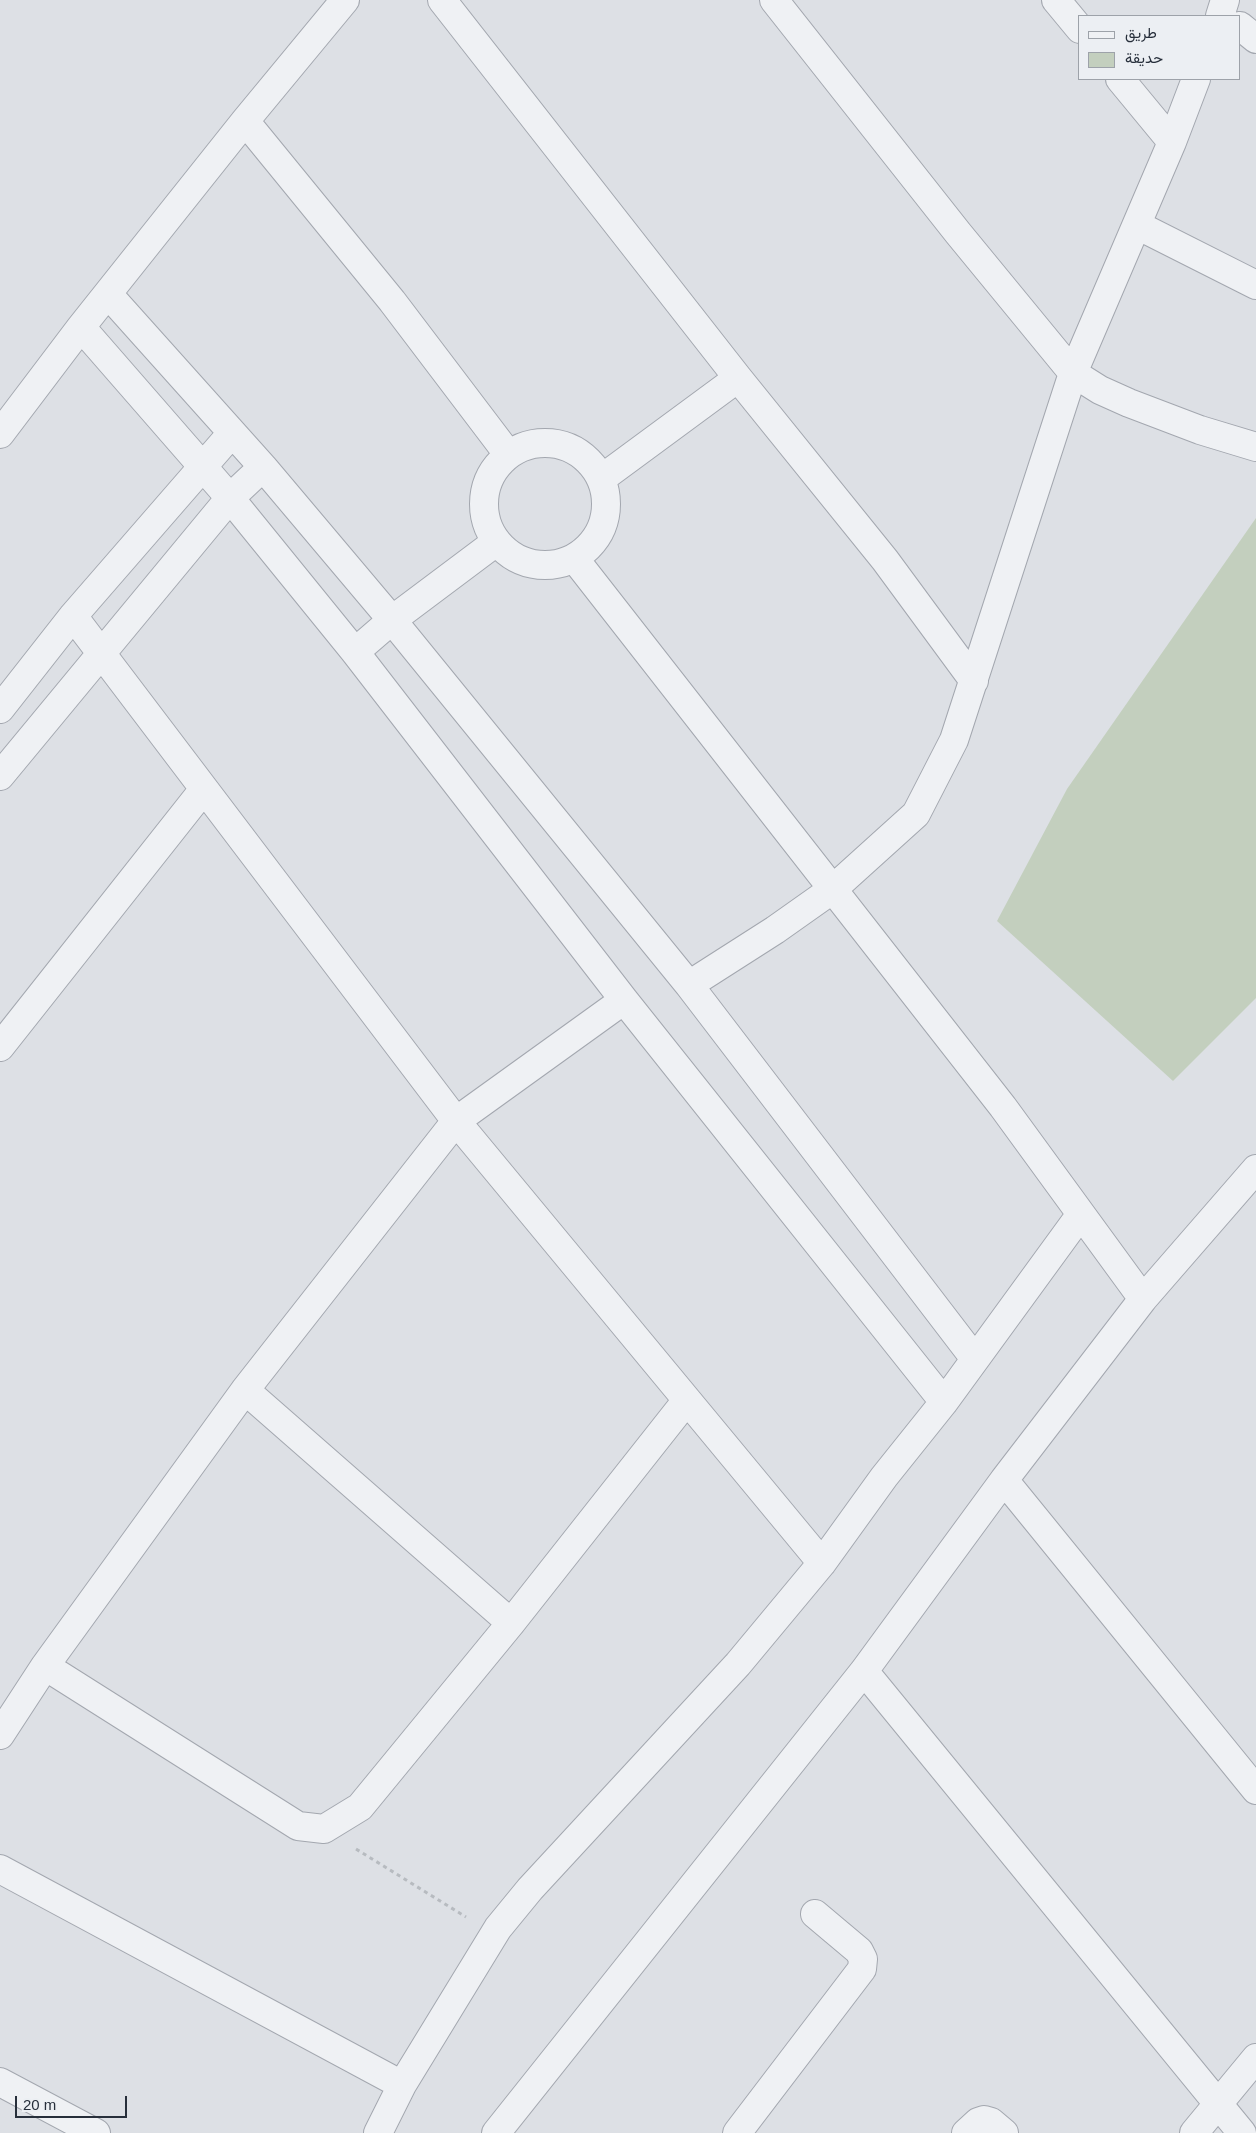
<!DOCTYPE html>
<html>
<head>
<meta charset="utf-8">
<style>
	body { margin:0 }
	#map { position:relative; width:1256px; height:2133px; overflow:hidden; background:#dde0e5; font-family:Helvetica,Vazirmatn,sans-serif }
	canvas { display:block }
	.legend { position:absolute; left:1078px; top:15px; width:162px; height:65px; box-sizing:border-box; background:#eceff3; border:1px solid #9da2a9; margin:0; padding:6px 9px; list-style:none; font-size:15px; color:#272f3b }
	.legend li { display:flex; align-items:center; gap:10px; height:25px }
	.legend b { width:25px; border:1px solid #9da2a9 }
	.scale { position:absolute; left:15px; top:2096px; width:112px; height:22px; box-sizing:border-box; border:2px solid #272f3b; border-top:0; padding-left:6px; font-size:15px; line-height:18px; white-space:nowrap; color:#272f3b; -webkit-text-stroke:4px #eceff3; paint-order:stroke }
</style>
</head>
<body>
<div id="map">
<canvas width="1256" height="2133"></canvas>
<ul class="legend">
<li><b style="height:6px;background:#eff1f4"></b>طريق</li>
<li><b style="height:14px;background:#c3cfbe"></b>حديقة</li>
</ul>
<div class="scale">20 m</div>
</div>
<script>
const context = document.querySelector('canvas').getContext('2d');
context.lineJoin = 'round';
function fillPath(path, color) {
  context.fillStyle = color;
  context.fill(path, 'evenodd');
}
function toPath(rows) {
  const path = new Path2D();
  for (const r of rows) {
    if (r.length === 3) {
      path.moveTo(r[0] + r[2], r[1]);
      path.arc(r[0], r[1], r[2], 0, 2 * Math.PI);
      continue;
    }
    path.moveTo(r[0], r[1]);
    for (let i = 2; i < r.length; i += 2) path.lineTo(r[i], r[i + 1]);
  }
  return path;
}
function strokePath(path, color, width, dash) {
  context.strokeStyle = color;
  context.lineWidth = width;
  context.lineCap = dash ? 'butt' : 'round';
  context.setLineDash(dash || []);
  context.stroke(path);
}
fillPath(toPath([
	[1256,518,1256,998,1173,1081,997,921,1067,789]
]), '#c3cfbe');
const street = toPath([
	[442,0,738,378,885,560,974,681],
	[774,0,958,233,1073,373,1100,390,1129,403,1200,430,1256,447],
	[1056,0,1080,29],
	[1220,16,1225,0],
	[1240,26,1256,39],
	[1120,79,1172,142],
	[245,121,392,301,508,454],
	[1137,225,1256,285],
	[108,294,263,467,392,620,689,985,975,1359],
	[81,327,230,498,355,652,624,1000,944,1402],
	[0,434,81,327,245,121,345,0],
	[545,504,61],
	[601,479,738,378],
	[574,558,1003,1107,1081,1214],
	[73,616,456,1121,822,1563],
	[355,652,392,620,496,542],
	[0,709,73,616,232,433],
	[0,776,230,498,263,467],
	[689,985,775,930,833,889,916,814,954,740,1073,373,1172,142,1196,79],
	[0,1047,204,789],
	[245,1390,511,1623],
	[1004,1480,1256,1790],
	[45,1666,298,1826,324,1829,360,1807,511,1623,687,1400],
	[864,1671,1242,2133],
	[0,1735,45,1666,245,1390,456,1121,624,1000],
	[0,1869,402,2085],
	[0,2082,96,2133],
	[378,2133,402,2085,498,1928,530,1889,738,1664,822,1563,884,1477,944,1402,1081,1214,1143,1299],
	[496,2133,864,1671,1004,1480,1143,1299,1256,1169],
	[737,2133,862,1969,863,1959,859,1951,815,1914],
	[966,2133,978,2122,984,2120,991,2122,1004,2133],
	[1194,2133,1256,2058]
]);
strokePath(street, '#a3a7af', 30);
strokePath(toPath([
	[356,1849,466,1917]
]), '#b7bbc0', 3, [4, 4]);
strokePath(street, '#eff1f4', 28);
</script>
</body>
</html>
